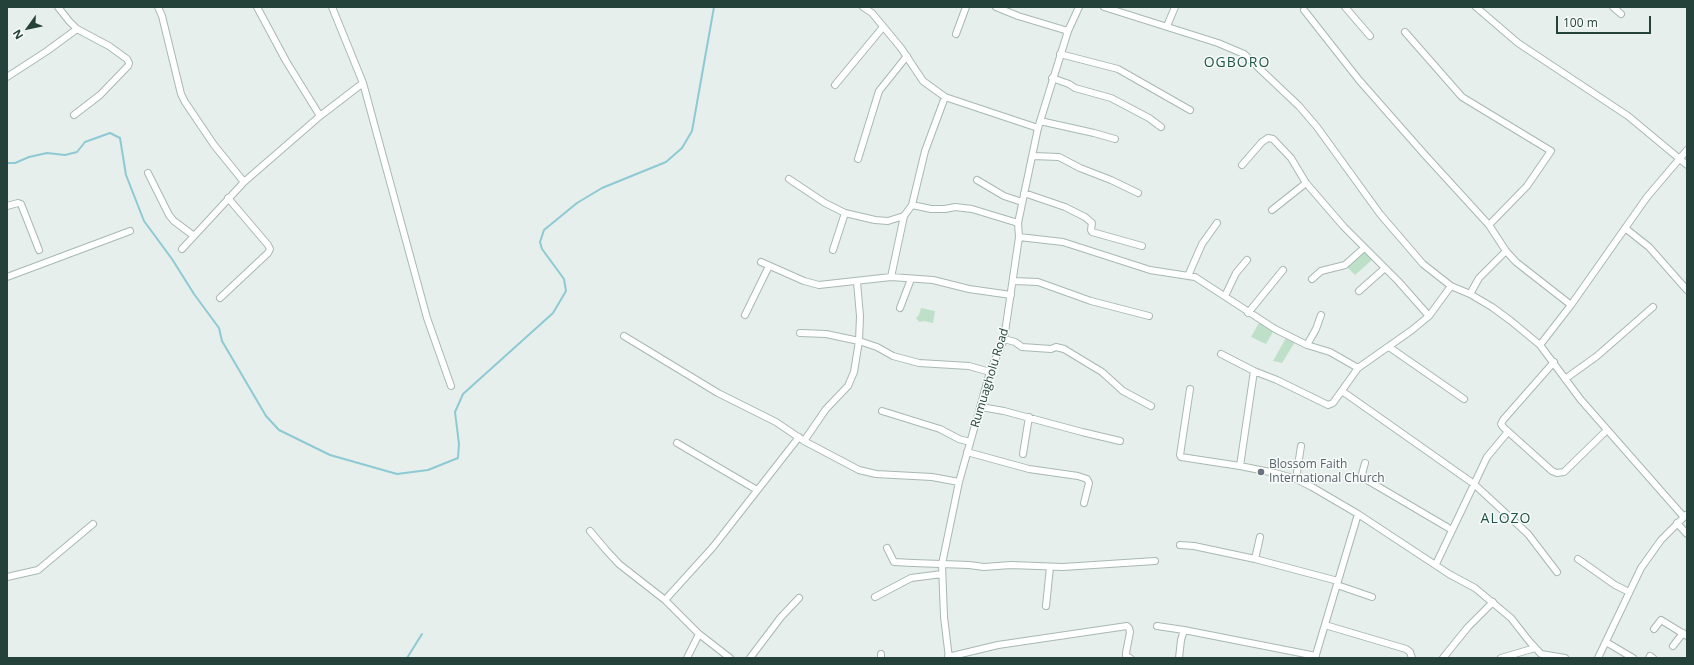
<!DOCTYPE html>
<html>
<head>
<meta charset="utf-8">
<style>
	body { margin:0 }
	#map { position:relative; width:1694px; height:665px; overflow:hidden; background:#e6efeb; font-family:"Open Sans",sans-serif }
	canvas { display:block }
	.frame { position:absolute; inset:0; border:8px solid #24423a; pointer-events:none }
	.north { position:absolute; left:8px; top:8px; width:40px; height:40px; -webkit-text-stroke:3px #f7fbf9; paint-order:stroke; rotate:237deg; font-size:11px; font-weight:700; line-height:16px; text-align:center; color:#24423a }
	.north::after { content:''; display:block; margin:auto; width:14px; height:18px; background:#24423a; clip-path:polygon(50% 0,100% 100%,50% 72%,0 100%) }
	.scale { position:absolute; left:1556px; top:16px; width:95px; height:18px; box-sizing:border-box; border:2px solid #24423a; border-top:0; padding-left:5px; font-size:12px; line-height:14px; white-space:nowrap; color:#24423a; -webkit-text-stroke:3px #f7fbf9; paint-order:stroke }
</style>
</head>
<body>
<div id="map">
<canvas width="1694" height="665"></canvas>
<div class="frame"></div>
<div class="north">N</div>
<div class="scale">100 m</div>
</div>
<script>
const context = document.querySelector('canvas').getContext('2d');
context.lineJoin = 'round';
function fillPath(path, color) {
  context.fillStyle = color;
  context.fill(path, 'evenodd');
}
function toPath(rows) {
  const path = new Path2D();
  for (const r of rows) {
    path.moveTo(r[0], r[1]);
    for (let i = 2; i < r.length; i += 2) path.lineTo(r[i], r[i + 1]);
  }
  return path;
}
function strokePath(path, color, width, dash) {
  context.strokeStyle = color;
  context.lineWidth = width;
  context.lineCap = dash ? 'butt' : 'round';
  context.setLineDash(dash || []);
  context.stroke(path);
}
function label(font, color, halo, rows, align = 'center') {
  context.font = font + ' "Open Sans",sans-serif';
  context.lineWidth = 3;
  context.setLineDash([]);
  context.textBaseline = 'middle';
  context.strokeStyle = halo;
  context.fillStyle = color;
  for (const [text, x, y, turn = 0] of rows) {
    context.save();
    context.translate(x, y);
    context.rotate((+turn || 0) * Math.PI / 180);
    context.textAlign = isNaN(turn) ? turn : align;
    if (halo) context.strokeText(text, 0, 0);
    context.fillText(text, 0, 0);
    context.restore();
  }
}
fillPath(toPath([
	[1365,251,1373,259,1355,275,1346,266],
	[921,308,935,311,933,323,924,321,919,322,916,318,919,315],
	[1260,321,1274,330,1266,344,1251,337],
	[1287,336,1295,342,1282,363,1273,361]
]), '#bfe0c8');
strokePath(toPath([
	[7,163,15,163,29,157,47,153,65,155,77,152,85,142,110,133,120,138,126,175,144,221,172,259,194,294,219,328,222,341,266,416,279,430,330,455,397,474,428,470,458,458,459,444,455,412,463,394,553,313,566,291,564,279,542,249,540,242,544,230,577,203,602,188,666,162,682,148,692,131,714,7],
	[407,658,422,634]
]), '#8ec9d4', 2);
const minor = toPath([
	[58,7,69,21,77,29,109,46,127,59,129,63,128,66,100,95,74,115],
	[158,7,162,16,181,94,185,102,214,145,244,182],
	[257,7,286,61,320,116],
	[332,7,363,83,427,318,451,386],
	[863,7,872,13,901,48,923,81,945,97,1038,128],
	[996,7,1018,16,1068,31],
	[1104,7,1218,43,1244,54,1299,106,1317,127,1380,214,1423,264,1451,286,1470,294,1492,307,1511,321,1540,345,1581,400,1683,516],
	[1345,7,1370,36],
	[1476,7,1518,43,1628,116,1687,165],
	[1613,7,1621,14],
	[1304,10,1359,80,1425,155,1489,225,1506,251,1516,262,1571,305],
	[1167,26,1175,7],
	[1405,32,1462,97,1551,151,1527,186,1489,225],
	[956,34,966,7],
	[1060,54,1118,69,1190,110],
	[7,77,47,51,77,29],
	[1052,78,1069,84,1075,88,1111,98,1149,118,1161,127],
	[835,85,883,27],
	[1040,121,1094,133,1115,139],
	[1033,156,1059,157,1080,168,1111,180,1138,193],
	[858,159,879,91,907,56],
	[1242,165,1262,142,1268,138,1273,139,1291,158,1306,183,1344,227,1398,281,1429,316],
	[148,173,169,215,174,221,194,236],
	[789,179,825,203,845,213,875,220,888,221,904,216,912,205,925,151,945,97],
	[977,180,1004,196,1022,202],
	[1024,193,1065,207,1085,217,1092,223,1091,230,1092,232,1142,246],
	[912,205,931,209,945,209,955,207,972,209,1018,223],
	[7,206,18,203,21,204,39,250],
	[1272,210,1306,183],
	[1625,228,1649,247,1687,290],
	[1019,237,1063,242,1150,270,1195,277,1275,329,1307,345,1330,352,1358,368],
	[182,249,244,182,320,116,363,83],
	[833,250,845,213],
	[761,262,804,281,819,285,891,277,933,280,969,289,1011,295],
	[1188,276,1202,244,1217,223],
	[7,277,130,231],
	[891,277,904,216],
	[1312,279,1321,271,1345,265,1364,248],
	[1014,281,1038,282,1091,301,1149,316],
	[1359,291,1385,268],
	[1470,294,1479,278,1506,251],
	[1225,296,1236,273,1247,260],
	[220,298,268,253,270,249,268,245,228,198],
	[900,308,911,279],
	[1248,313,1283,270],
	[745,315,769,266],
	[800,333,826,334,859,341,877,347,893,356,919,363,969,366,990,372],
	[624,336,718,393,776,422,804,441,859,470,876,474,932,477,959,482],
	[1004,339,1015,342,1022,347,1051,349,1056,347,1064,349,1102,372,1123,391,1151,406],
	[1307,345,1316,329,1321,315],
	[1540,345,1571,305,1647,197,1687,150],
	[1389,347,1464,399],
	[1221,354,1254,371,1277,380,1328,405,1333,403,1358,368,1412,330,1429,316,1451,286],
	[1554,362,1503,420,1501,424,1503,427,1552,471,1557,473,1564,472,1607,430],
	[1565,379,1597,356,1653,307],
	[1190,389,1180,455,1181,457,1240,466,1275,473,1296,479,1312,487,1358,514,1449,574,1475,588,1511,618,1529,641,1541,654,1565,658],
	[1342,391,1474,484,1528,534,1557,572],
	[981,407,1004,411,1082,432,1120,441],
	[882,411,940,429,959,439,970,442],
	[804,441,826,409,848,386,854,372,859,341,860,316,857,282],
	[677,443,757,490],
	[967,452,1029,469,1078,476,1087,479,1089,483,1084,503],
	[1023,454,1029,417],
	[1365,463,1362,474,1367,480,1452,530],
	[1240,466,1254,371],
	[1296,479,1301,446],
	[1677,523,1687,534],
	[590,531,606,550,619,564,665,600,699,634,730,658],
	[1180,545,1194,546,1255,559,1338,581],
	[887,548,894,562,913,563,969,565,984,567,1011,565,1063,567,1155,561],
	[1255,559,1260,537],
	[1578,559,1615,585,1629,592],
	[1436,564,1487,457,1507,433],
	[7,577,38,570,93,524],
	[1337,585,1372,597],
	[875,597,911,578,942,574],
	[665,600,713,547,799,437],
	[1046,606,1050,567],
	[1325,625,1406,649,1410,652,1412,658],
	[1157,626,1184,630],
	[1654,629,1661,620,1687,636],
	[1606,642,1633,658],
	[1673,646,1683,633],
	[881,654,881,658],
	[948,657,998,645,1127,626,1129,628,1130,632,1126,653,1126,656,1130,658],
	[687,658,699,634],
	[750,658,781,617,799,598],
	[949,658,944,617,942,564,959,482,990,372,1004,339,1019,237,1018,223,1038,128,1068,31,1079,7],
	[1179,658,1181,640,1184,630,1316,656],
	[1315,658,1358,514],
	[1443,658,1468,627,1493,602],
	[1501,658,1535,648],
	[1598,658,1641,568,1661,540,1686,515],
	[1649,658,1650,656,1653,658]
]);
strokePath(minor, '#a8b8b2', 8);
strokePath(minor, '#fff', 6);
for (const [x, y, r, color] of [
	[1261,472,4,"#6b7280"]
]) {
  const dot = new Path2D();
  dot.arc(x, y, r, 0, 2 * Math.PI);
  context.fillStyle = color;
  context.fill(dot);
  strokePath(dot, '#f7fbf9', 1.5);
}
label('12px', '#24423a', '#f7fbf9', [
	["Rumuagholu Road",990,378,-73]
]);
label('12px', '#5b616d', '#f7fbf9', [
	["Blossom Faith",1269,465],
	["International Church",1269,479]
], 'left');
context.letterSpacing = '1px';
label('14px', '#1f5548', '#f7fbf9', [
	["OGBORO",1237,63],
	["ALOZO",1506,519]
]);
context.letterSpacing = '0px';
</script>
</body>
</html>
